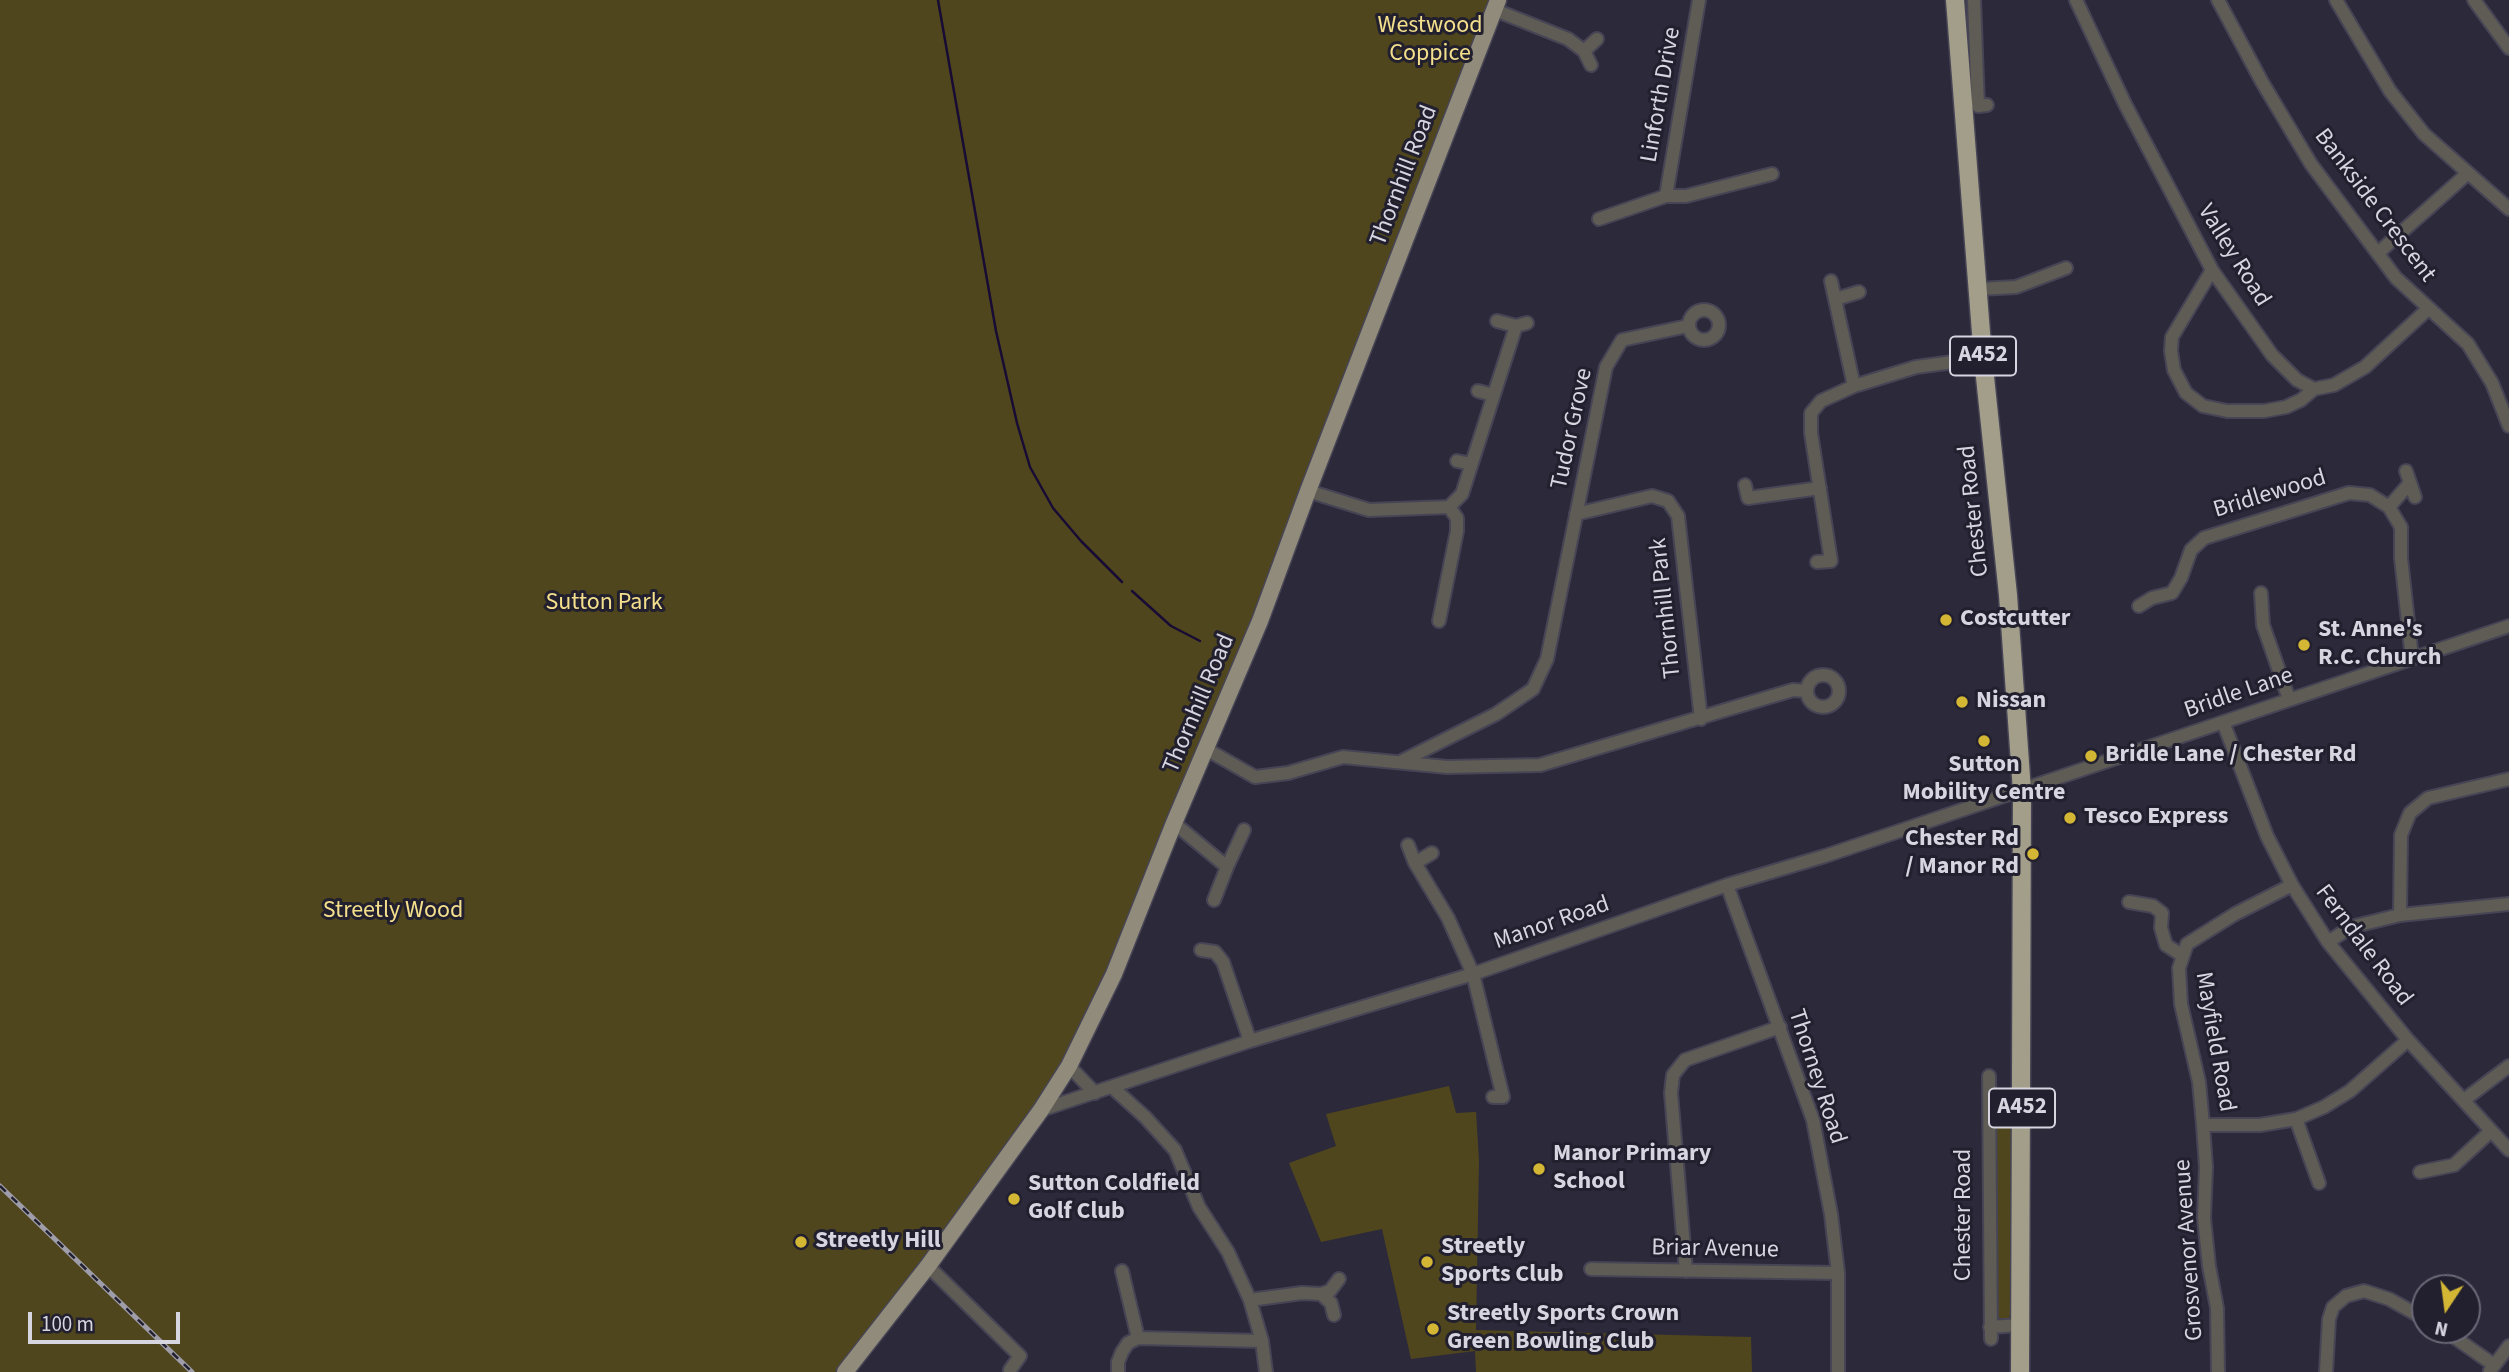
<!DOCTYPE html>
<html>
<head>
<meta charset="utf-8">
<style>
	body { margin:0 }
	#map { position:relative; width:2509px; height:1372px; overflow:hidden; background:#2c293a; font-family:"Source Sans 3",sans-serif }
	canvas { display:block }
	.north { position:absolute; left:2411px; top:1274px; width:70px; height:70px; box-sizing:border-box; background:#22202f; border:2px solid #6a6876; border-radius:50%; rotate:193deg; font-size:19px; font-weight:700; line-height:28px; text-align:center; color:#d7d5e0 }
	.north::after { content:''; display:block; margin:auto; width:24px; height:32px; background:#d4b635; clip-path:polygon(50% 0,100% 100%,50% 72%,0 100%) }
	.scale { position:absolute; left:28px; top:1312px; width:152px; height:32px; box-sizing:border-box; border:4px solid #d7d5e0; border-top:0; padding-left:9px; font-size:21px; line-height:24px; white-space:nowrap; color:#d7d5e0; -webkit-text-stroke:5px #22202f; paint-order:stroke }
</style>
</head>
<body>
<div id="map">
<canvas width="2509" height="1372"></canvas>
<div class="north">N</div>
<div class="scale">100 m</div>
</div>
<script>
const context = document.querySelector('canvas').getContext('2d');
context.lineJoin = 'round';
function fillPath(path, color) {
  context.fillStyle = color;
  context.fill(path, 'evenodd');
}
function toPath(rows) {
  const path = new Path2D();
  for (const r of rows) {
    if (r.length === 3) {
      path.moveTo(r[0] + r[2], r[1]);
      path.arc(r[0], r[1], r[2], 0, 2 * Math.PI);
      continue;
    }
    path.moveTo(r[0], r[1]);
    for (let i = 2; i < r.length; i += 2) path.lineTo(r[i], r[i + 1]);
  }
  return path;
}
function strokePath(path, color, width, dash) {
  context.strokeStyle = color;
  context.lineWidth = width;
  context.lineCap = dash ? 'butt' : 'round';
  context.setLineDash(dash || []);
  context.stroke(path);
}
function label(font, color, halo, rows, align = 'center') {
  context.font = font + ' "Source Sans 3",sans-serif';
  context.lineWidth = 6;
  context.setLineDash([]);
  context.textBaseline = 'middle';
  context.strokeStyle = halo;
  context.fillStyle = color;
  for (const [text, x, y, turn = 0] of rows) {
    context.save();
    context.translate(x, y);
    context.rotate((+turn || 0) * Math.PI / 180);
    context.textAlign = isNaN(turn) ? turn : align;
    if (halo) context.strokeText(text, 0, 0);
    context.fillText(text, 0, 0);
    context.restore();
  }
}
fillPath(toPath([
	[0,0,1491,0,1308,469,1305,484,1252,620,1169,829,1080,1032,1032,1115,969,1206,915,1269,835,1372,0,1372],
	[1449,1086,1456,1113,1476,1112,1479,1160,1476,1330,1751,1337,1752,1372,1476,1372,1475,1351,1411,1359,1382,1229,1321,1242,1289,1163,1336,1146,1326,1114],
	[1998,1109,2012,1112,2013,1142,2012,1311,2009,1318,2005,1320,1995,1317,1994,1118]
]), '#50461d');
strokePath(toPath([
	[938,0,996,331,1017,423,1030,467,1053,508,1081,541,1122,582],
	[1132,591,1171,626,1200,641],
	[1217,650,1227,655]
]), '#180b34', 2.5);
const minor = toPath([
	[1974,0,1978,106,1987,105],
	[2076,0,2125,104,2212,270,2272,355,2297,380,2314,389,2334,385,2365,367,2428,309],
	[2218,0,2262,82,2311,164,2396,278,2468,344,2492,383,2509,426],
	[2336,0,2390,91,2424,134,2509,209],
	[2474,0,2509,48],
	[1495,10,1568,39,1584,51,1591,65],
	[1584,51,1597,39],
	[1666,196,1699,0],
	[1599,219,1666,196,1686,196,1772,174],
	[2378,253,2467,174],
	[2212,270,2172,337,2171,351,2174,370,2186,393,2203,406,2227,411,2264,411,2286,407,2301,400,2314,389],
	[1831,281,1854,386],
	[1979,289,2016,287,2066,268],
	[1836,299,1859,292],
	[1704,325,15],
	[1497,321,1516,326],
	[1478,391,1493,395],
	[1457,461,1471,464],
	[2406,471,2415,497],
	[1745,485,1748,498,1820,488],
	[1308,491,1369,510,1449,507,1462,494,1516,326,1527,323],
	[2389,507,2409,484],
	[1576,514,1652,496,1668,501,1678,516,1701,719],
	[1817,562,1831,561,1811,433,1811,413,1821,401,1854,386,1916,367,1983,358],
	[2261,593,2263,625,2289,699],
	[2139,606,2152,598,2172,593,2181,578,2191,550,2204,538,2349,493,2370,495,2389,507,2401,527,2401,558,2412,658],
	[1439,621,1457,531,1457,518,1449,507],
	[1823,691,16],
	[2223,722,2267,836,2292,885,2328,942,2408,1040,2509,1150],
	[1206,749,1255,777,1288,773,1343,757,1447,767,1540,765,1793,690,1807,691],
	[1402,761,1496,714,1533,689,1547,659,1606,367,1622,340,1688,326],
	[1174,823,1227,867,1244,830],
	[1408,845,1415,863,1448,918,1473,974,1503,1097,1493,1097],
	[1415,863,1432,853],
	[1727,885,1813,1120,1831,1214,1838,1273,1838,1372],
	[1214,900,1227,867],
	[2129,902,2153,906,2162,913,2161,928,2166,945,2183,956],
	[2400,915,2401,835,2410,813,2428,798,2509,779],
	[2328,942,2351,927,2400,915,2509,904],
	[1201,950,1215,952,1223,962,1250,1041],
	[1069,1066,1095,1093],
	[1989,1076,1991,1339],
	[1112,1087,1145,1117,1175,1150,1199,1207,1228,1252,1250,1300,1262,1341,1266,1372],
	[2464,1100,2509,1066],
	[1990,1103,2022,1102],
	[1041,1110,1250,1041,1473,974,1727,885,1825,856,2509,626],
	[2296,1119,2319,1183],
	[2203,1125,2260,1125,2296,1119,2324,1107,2350,1091,2408,1040],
	[2420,1172,2454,1165,2491,1131],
	[928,1266,1020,1356,1010,1370],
	[1591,1269,1838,1273],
	[1122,1271,1138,1338],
	[1686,1271,1671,1093,1673,1075,1685,1060,1780,1027],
	[1321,1294,1330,1291,1339,1279],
	[1250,1300,1302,1293,1321,1294,1331,1303,1334,1315],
	[1990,1327,2020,1325],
	[2444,1330,2494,1365],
	[2490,1371,2509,1346],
	[1118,1372,1118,1362,1122,1352,1128,1343,1138,1338,1262,1341],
	[2218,1372,2217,1308,2209,1266,2204,1218,2206,1167,2203,1125,2199,1082,2181,1004,2179,968,2187,944,2235,914,2292,885],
	[2326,1372,2329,1319,2333,1307,2346,1296,2364,1291,2389,1299,2425,1319]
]);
const major = toPath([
	[845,1372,928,1266,1041,1110,1069,1066,1114,974,1174,823,1260,621,1308,491,1498,0]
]);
const highway = toPath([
	[1955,0,1983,358,2008,595,2022,791,2020,1372]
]);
strokePath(minor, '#474555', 16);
strokePath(major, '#474555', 19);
strokePath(highway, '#474555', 21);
strokePath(minor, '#5e5c54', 12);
strokePath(major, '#908b7a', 16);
strokePath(highway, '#a39e89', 18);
const rail = toPath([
	[0,1186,192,1372]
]);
strokePath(rail, '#9f9daa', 5);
strokePath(rail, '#22202f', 2.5, [8]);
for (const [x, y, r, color] of [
	[1946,620,7,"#d4b635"],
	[2304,645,7,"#d4b635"],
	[1962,702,7,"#d4b635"],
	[1984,741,7,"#d4b635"],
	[2091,756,7,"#d4b635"],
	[2070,818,7,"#d4b635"],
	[2033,854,7,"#d4b635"],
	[1539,1169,7,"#d4b635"],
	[1014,1199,7,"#d4b635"],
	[801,1242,7,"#d4b635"],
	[1427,1262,7,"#d4b635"],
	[1433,1329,7,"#d4b635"]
]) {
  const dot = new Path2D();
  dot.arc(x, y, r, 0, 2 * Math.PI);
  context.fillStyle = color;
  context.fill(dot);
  strokePath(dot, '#22202f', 2.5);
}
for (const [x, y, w] of [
	[1983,356,66],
	[2022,1108,66]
]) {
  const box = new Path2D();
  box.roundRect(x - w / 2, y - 19.5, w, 39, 5);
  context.fillStyle = '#22202f';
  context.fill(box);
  strokePath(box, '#d7d5e0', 2);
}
label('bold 23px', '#d7d5e0', null, [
	["A452",1983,356],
	["A452",2022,1108]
]);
label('24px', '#f4df8c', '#22202f', [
	["Westwood",1430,27],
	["Coppice",1430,55],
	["Sutton Park",604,604],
	["Streetly Wood",393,912]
]);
label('24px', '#d7d5e0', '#22202f', [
	["Linforth Drive",1662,95,-80],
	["Thornhill Road",1405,176,-69],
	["Bankside Crescent",2374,206,53],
	["Valley Road",2233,256,58],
	["Tudor Grove",1573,429,-78],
	["Bridlewood",2270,495,-17],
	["Chester Road",1975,511,-96],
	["Thornhill Park",1667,608,-96],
	["Bridle Lane",2239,694,-19],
	["Thornhill Road",1200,704,-67],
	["Manor Road",1552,924,-19],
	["Ferndale Road",2363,946,53],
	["Mayfield Road",2214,1042,80],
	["Thorney Road",1816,1077,72],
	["Chester Road",1965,1215,-90],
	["Briar Avenue",1715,1250,1],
	["Grosvenor Avenue",2190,1250,-94]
]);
label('bold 24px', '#d7d5e0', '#22202f', [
	["Costcutter",1960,620],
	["St. Anne's",2318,631],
	["R.C. Church",2318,659],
	["Nissan",1976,702],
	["Bridle Lane / Chester Rd",2105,756],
	["Sutton",1984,766,"center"],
	["Mobility Centre",1984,794,"center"],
	["Tesco Express",2084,818],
	["Chester Rd",2019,840,"right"],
	["/ Manor Rd",2019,868,"right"],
	["Manor Primary",1553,1155],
	["School",1553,1183],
	["Sutton Coldfield",1028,1185],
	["Golf Club",1028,1213],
	["Streetly Hill",815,1242],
	["Streetly",1441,1248],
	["Sports Club",1441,1276],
	["Streetly Sports Crown",1447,1315],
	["Green Bowling Club",1447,1343]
], 'left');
</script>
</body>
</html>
